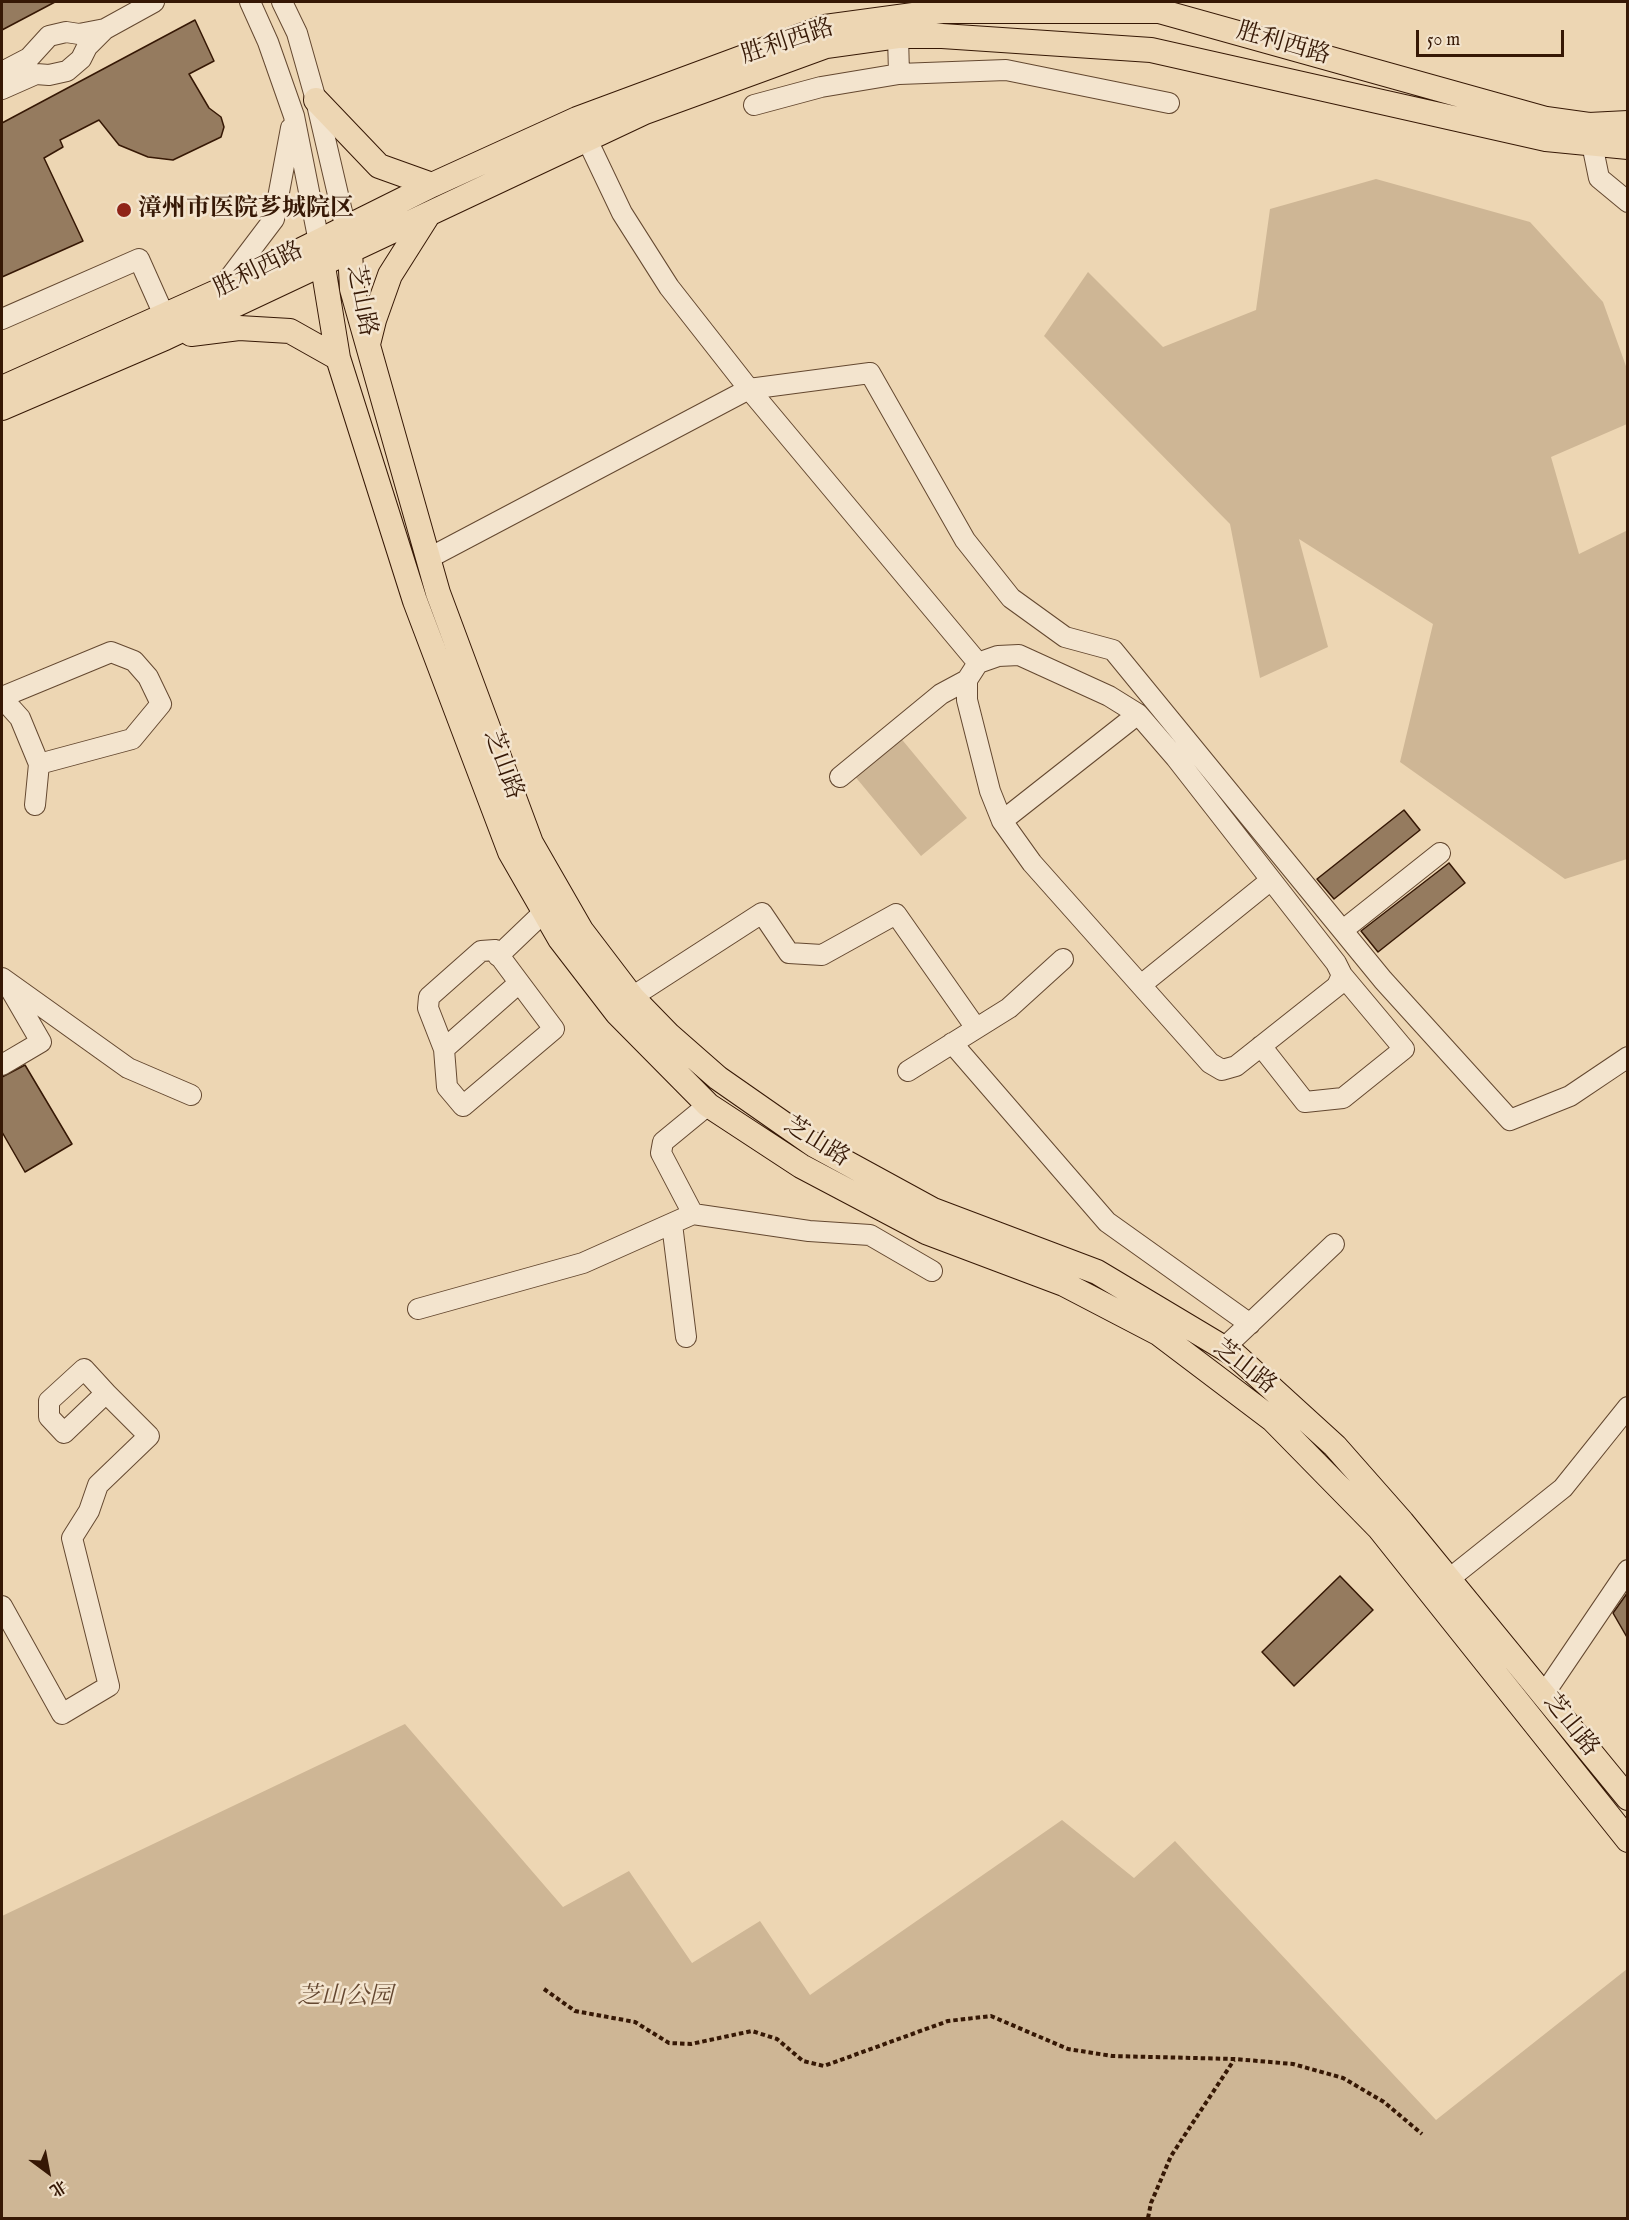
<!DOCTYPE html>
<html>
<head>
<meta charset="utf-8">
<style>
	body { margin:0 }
	#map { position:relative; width:1629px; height:2220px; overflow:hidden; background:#edd6b3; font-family:"IM FELL English","Noto Serif SC",serif }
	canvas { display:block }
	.frame { position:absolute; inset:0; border:3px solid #361805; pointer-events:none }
	.north { position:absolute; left:18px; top:2142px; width:60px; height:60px; -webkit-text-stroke:4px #f3e4ce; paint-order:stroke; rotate:148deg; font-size:16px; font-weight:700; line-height:24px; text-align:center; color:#361805 }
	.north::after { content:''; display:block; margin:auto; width:21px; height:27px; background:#361805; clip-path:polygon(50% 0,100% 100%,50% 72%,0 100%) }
	.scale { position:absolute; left:1416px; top:30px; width:148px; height:27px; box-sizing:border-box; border:3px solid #361805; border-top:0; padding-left:8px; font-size:18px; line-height:21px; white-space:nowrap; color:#361805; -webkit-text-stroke:4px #f3e4ce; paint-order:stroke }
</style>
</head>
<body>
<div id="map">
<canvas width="1629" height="2220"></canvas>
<div class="frame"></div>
<div class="north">北</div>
<div class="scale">50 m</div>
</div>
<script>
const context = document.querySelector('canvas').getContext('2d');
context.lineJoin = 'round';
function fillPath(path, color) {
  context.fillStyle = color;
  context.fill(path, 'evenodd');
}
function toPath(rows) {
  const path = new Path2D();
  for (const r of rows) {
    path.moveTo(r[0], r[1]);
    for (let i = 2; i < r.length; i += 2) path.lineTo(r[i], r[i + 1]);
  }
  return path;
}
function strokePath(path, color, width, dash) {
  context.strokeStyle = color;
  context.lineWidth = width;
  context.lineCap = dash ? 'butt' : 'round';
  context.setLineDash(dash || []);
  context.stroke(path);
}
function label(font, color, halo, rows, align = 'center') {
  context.font = font + ' "IM FELL English","Noto Serif SC",serif';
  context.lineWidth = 5;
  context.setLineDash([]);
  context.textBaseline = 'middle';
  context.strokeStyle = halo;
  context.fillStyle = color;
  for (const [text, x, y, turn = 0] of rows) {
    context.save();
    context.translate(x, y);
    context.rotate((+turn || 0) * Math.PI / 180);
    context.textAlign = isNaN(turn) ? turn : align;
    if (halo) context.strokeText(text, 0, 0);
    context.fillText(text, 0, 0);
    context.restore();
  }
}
fillPath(toPath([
	[1376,179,1530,222,1603,302,1627,369,1627,424,1551,457,1579,554,1628,530,1627,859,1565,879,1400,762,1433,624,1299,539,1328,647,1260,678,1230,524,1044,336,1088,272,1163,347,1256,310,1270,209],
	[899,736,967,818,921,856,853,774],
	[405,1724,563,1907,629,1871,692,1963,760,1921,810,1995,1062,1820,1134,1878,1175,1841,1436,2120,1627,1969,1627,2218,2,2218,2,1916]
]), '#ceb695');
const building = toPath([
	[2,2,55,2,2,30,2,2],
	[195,20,214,61,189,74,209,108,221,117,224,127,221,137,173,160,148,157,119,145,99,120,60,140,63,147,44,158,83,241,2,277,2,123,195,20],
	[1404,810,1420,830,1334,899,1317,879,1404,810],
	[1449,863,1465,883,1378,952,1361,931,1449,863],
	[25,1065,72,1144,25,1172,2,1132,2,1077,25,1065],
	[1340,1576,1373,1610,1294,1686,1262,1652,1340,1576],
	[1628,1592,1628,1639,1613,1613,1628,1592]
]);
fillPath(building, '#957b5f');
strokePath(building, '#361805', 1.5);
const minor = toPath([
	[250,2,268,42,294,116,319,242],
	[282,2,297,33,316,100,346,229],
	[898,36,899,74],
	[2,72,29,58,49,36,66,32,79,34,105,29,154,2],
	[2,89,36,74,49,75,67,71,81,59,87,47,105,29],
	[754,105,821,87,899,74,1006,70,1169,103],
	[581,127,622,213,669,287,749,389,978,663],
	[1592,144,1599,178,1628,202],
	[221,289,274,219,291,128],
	[2,319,139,259,164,315],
	[429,558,749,389,870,373,965,540,1011,598,1065,637,1113,650,1383,980,1510,1120,1570,1096,1628,1057],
	[1019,655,1109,696,1138,714,1176,758,1336,963,1342,975,1337,986,1236,1066,1222,1070,1210,1063,1032,863,1002,821,990,791,967,700,967,680,978,663,998,656,1019,655],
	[2,697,111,652,134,661,148,677,161,704,132,739,39,764,20,718,2,698],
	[840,777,941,694,967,680],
	[35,805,39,764],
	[1002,821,1138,714],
	[1343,930,1440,853],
	[495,950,554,1029,463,1106,447,1087,444,1049,428,1008,429,997,481,951,495,950],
	[498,956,544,912],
	[2,978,128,1068,191,1095],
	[1141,985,1271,880],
	[632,997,762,913,789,953,822,955,896,914,976,1028],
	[952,1043,1107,1222,1250,1324],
	[1261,1046,1305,1102,1343,1098,1404,1049,1342,975],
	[444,1049,519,983],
	[2,1065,41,1042,8,985],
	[908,1071,1009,1008,1063,959],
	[693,1214,661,1153,663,1142,708,1105],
	[672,1224,686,1337],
	[418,1309,583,1263,693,1214,809,1231,870,1235,932,1271],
	[1224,1348,1334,1244],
	[84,1369,106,1393,64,1433,49,1417,49,1401,84,1369],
	[1449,1579,1563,1488,1628,1407],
	[2,1606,62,1714,109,1686,72,1538,89,1511,98,1485,149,1436,106,1393],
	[1544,1694,1628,1570]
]);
const major = toPath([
	[316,100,379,166,432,185],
	[346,229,350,251,352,289,438,593,531,843,581,930,632,997,669,1035,718,1078,814,1145,933,1210,1097,1272,1234,1354,1335,1446,1402,1522,1628,1798],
	[319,242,338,358,415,601,510,852,560,939,617,1013,708,1105,801,1166,926,1232,1064,1284,1158,1333,1273,1420,1379,1528,1628,1840],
	[191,334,239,328,290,331,338,358],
	[368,344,374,320,390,275,428,215],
	[2,388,221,290,432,185,577,119,825,27,942,11,1159,11,1546,119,1589,125,1628,123],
	[2,408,165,338,645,112,826,46,898,36,942,36,1151,50,1546,139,1628,147]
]);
strokePath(minor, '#644830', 22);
strokePath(major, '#361805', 26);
strokePath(toPath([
	[544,1989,575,2011,635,2022,669,2043,691,2044,752,2031,777,2039,803,2061,824,2066,948,2021,991,2016,1068,2049,1112,2056,1235,2059,1293,2064,1343,2078,1384,2102,1422,2134],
	[1148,2218,1151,2203,1171,2156,1234,2060]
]), '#361805', 4, [4.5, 3]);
strokePath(minor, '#f3e4ce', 20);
strokePath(major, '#edd6b3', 24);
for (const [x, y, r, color] of [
	[124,210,8,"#8f2418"]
]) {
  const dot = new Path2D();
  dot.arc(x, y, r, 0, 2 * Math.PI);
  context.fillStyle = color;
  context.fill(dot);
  strokePath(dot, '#f3e4ce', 2);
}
label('24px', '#361805', '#f3e4ce', [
	["胜利西路",788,43,-18],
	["胜利西路",1283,45,16],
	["胜利西路",259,271,-26],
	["芝山路",360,301,79],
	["芝山路",502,765,70],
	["芝山路",816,1143,32],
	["芝山路",1244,1368,38],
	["芝山路",1570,1726,51]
]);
label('bold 24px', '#361805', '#f3e4ce', [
	["漳州市医院芗城院区",138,210]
], 'left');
label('italic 24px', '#644730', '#f3e4ce', [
	["芝山公园",345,1998]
]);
</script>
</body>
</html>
